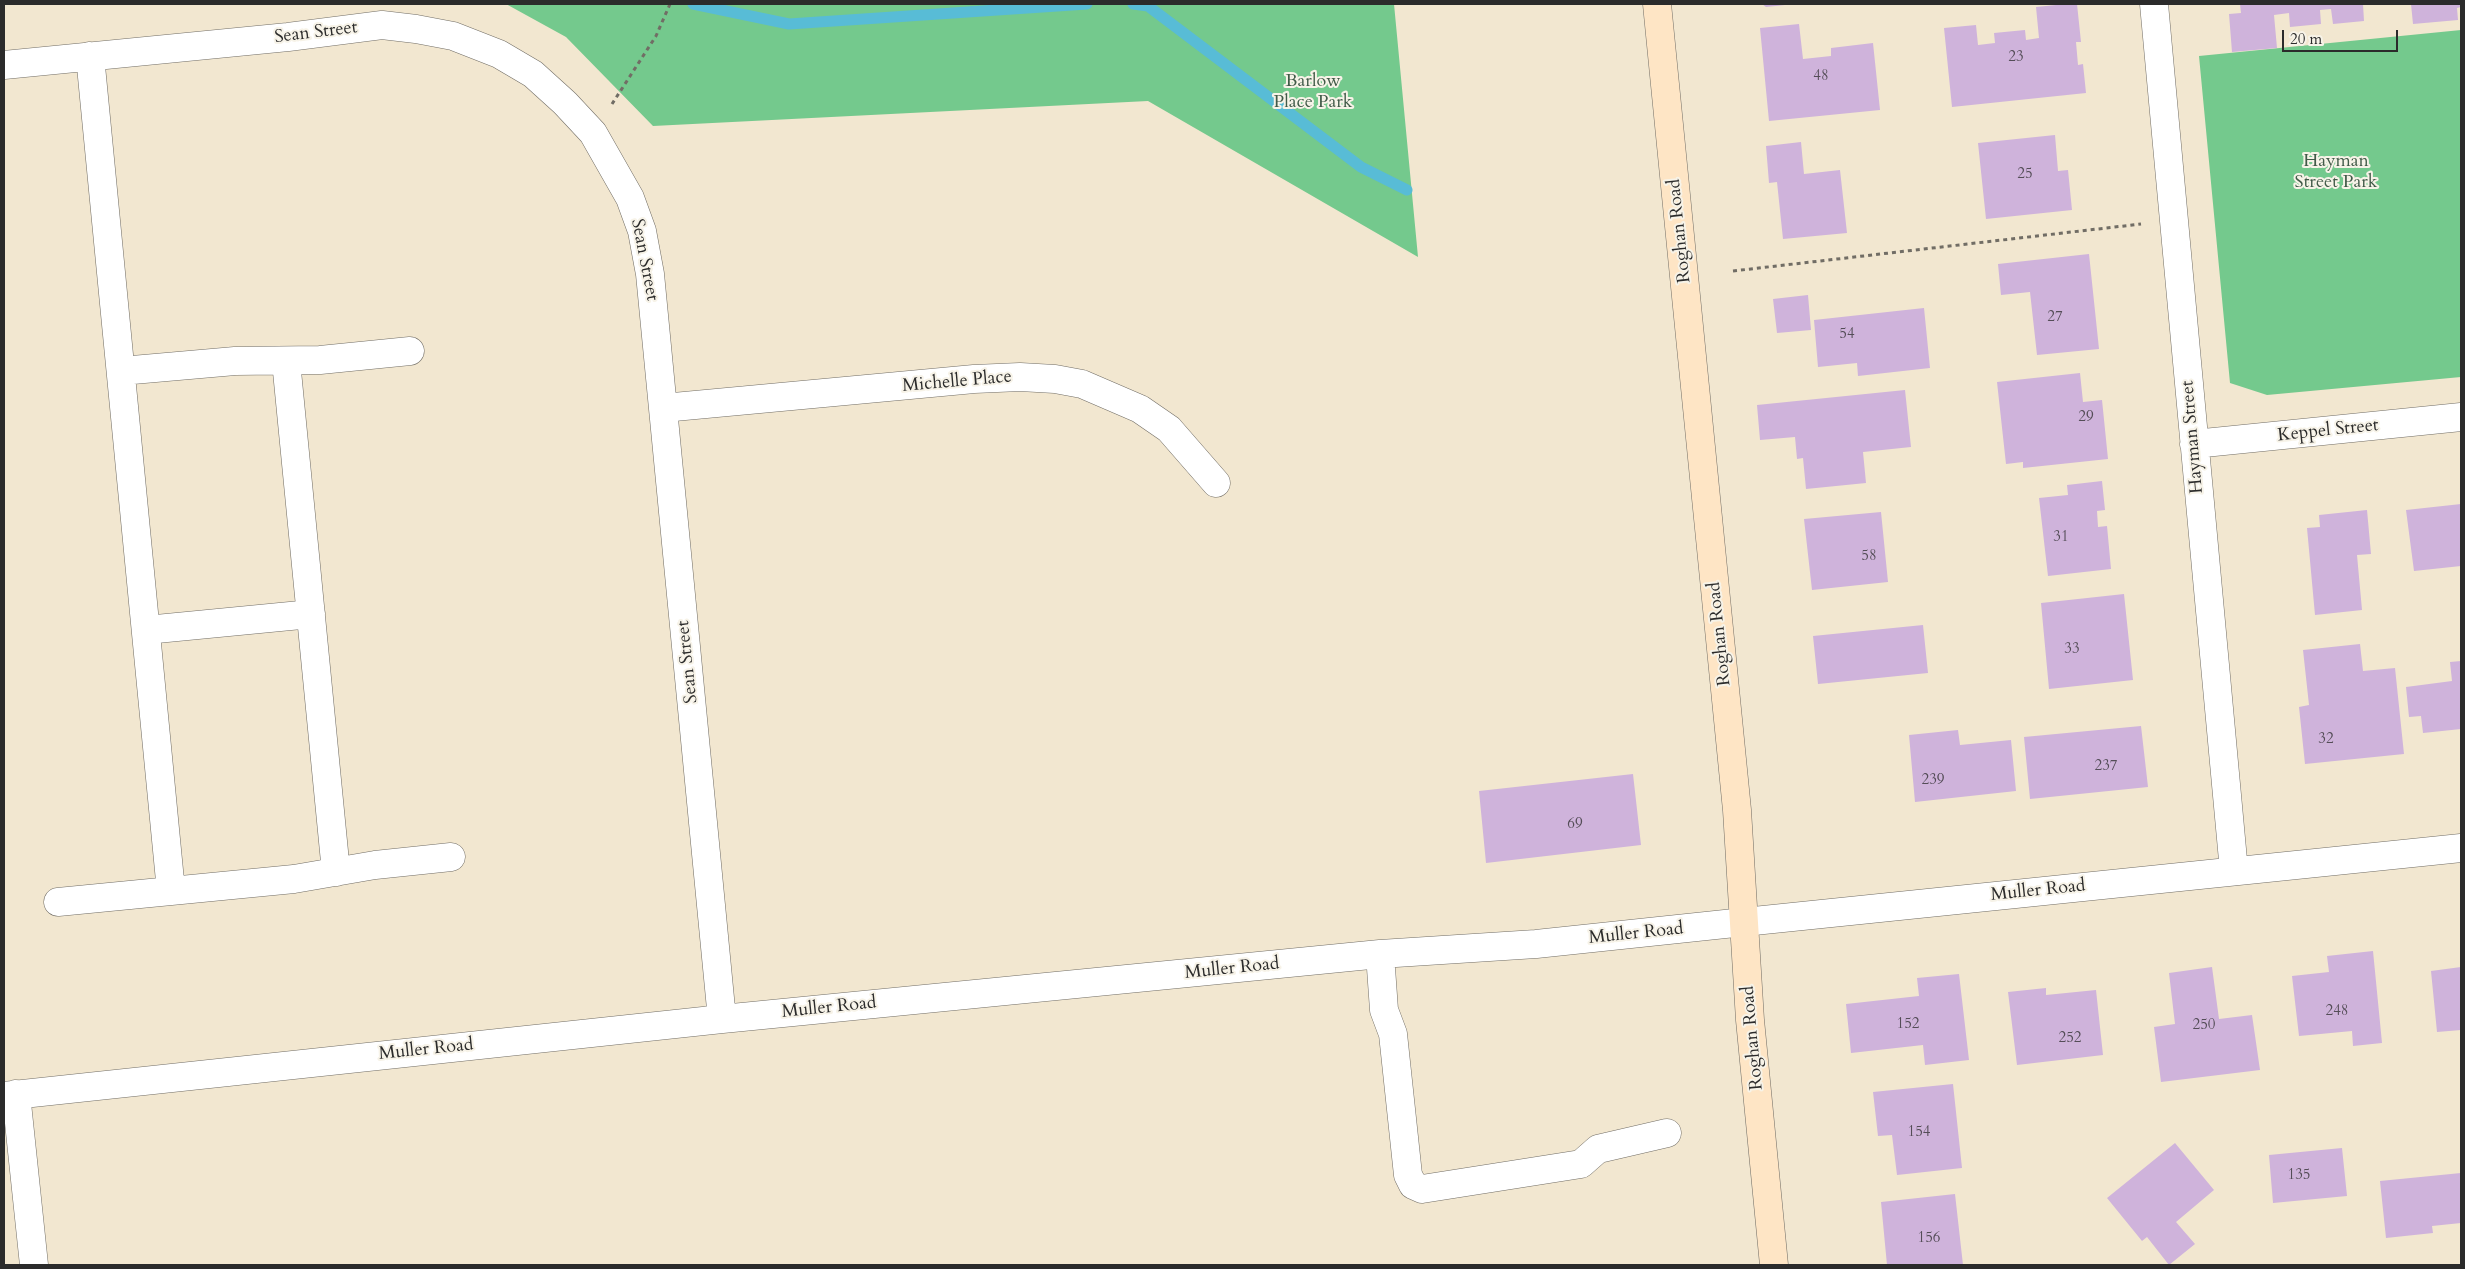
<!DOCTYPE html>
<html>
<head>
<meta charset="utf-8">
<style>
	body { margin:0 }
	#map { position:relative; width:2465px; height:1269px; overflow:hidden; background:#f2e7d0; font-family:Cardo,serif }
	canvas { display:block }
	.frame { position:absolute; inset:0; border:5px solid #2b2b2b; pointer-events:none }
	.scale { position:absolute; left:2282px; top:30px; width:116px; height:22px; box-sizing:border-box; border:2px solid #2b2b2b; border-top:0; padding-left:6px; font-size:15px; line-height:18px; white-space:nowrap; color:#2b2b2b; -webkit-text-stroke:4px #f7f3e8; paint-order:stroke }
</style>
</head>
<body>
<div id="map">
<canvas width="2465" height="1269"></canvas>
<div class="frame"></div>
<div class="scale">20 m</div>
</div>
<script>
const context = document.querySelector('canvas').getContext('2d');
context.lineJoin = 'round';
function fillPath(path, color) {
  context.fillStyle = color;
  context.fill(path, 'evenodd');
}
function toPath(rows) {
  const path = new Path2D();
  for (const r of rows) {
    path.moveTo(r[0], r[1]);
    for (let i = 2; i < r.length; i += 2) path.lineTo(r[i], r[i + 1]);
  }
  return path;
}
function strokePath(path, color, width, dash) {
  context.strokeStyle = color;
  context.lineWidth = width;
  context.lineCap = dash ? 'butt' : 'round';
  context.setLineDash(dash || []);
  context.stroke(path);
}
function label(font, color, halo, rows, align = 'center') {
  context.font = font + ' Cardo,serif';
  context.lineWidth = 4;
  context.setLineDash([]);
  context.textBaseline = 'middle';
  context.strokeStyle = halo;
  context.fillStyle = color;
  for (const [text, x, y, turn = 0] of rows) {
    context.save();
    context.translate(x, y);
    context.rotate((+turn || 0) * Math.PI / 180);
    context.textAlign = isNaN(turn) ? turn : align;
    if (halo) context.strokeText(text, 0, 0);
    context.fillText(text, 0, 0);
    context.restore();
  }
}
fillPath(toPath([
	[506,4,1394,4,1418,257,1148,101,653,126,566,37],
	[2461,30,2461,377,2267,395,2230,383,2199,56]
]), '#74c98d');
strokePath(toPath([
	[693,4,789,24,1087,4],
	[1133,4,1148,6,1361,167,1407,190]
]), '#58bcd6', 11);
fillPath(toPath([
	[1762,4,1784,4,1785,5,1766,7],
	[2066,4,2077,4,2081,42,2076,42,2078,65,2083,64,2086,93,1952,107,1944,28,1976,25,1978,45,1995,43,1994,33,2025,30,2026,40,2039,38,2036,7],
	[2240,4,2363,4,2364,21,2333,24,2331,9,2320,10,2321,24,2290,27,2289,13,2274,15,2277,48,2232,52,2229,14,2241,13],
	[2411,4,2461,4,2461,7,2457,8,2458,20,2413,24],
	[1799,24,1803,59,1831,56,1831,48,1873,43,1880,110,1769,121,1760,28],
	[2055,135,2058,171,2068,170,2072,210,1986,219,1978,143],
	[1801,142,1804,174,1840,170,1847,233,1783,239,1777,182,1769,183,1766,146],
	[2089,254,2099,349,2037,355,2030,292,2001,295,1998,264],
	[1808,295,1811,330,1777,333,1773,299],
	[1924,308,1930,368,1858,376,1857,363,1818,367,1814,320],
	[2080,373,2083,402,2102,400,2108,459,2023,468,2023,462,2006,464,1997,382],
	[1905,390,1911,447,1863,452,1866,483,1806,489,1803,458,1797,459,1795,437,1760,440,1757,405],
	[2102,481,2105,510,2097,511,2098,527,2107,526,2111,569,2048,576,2039,498,2068,495,2067,485],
	[2461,504,2461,566,2414,571,2406,510],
	[2367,510,2371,554,2357,555,2362,610,2315,615,2307,528,2320,527,2319,515],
	[1881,512,1888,582,1812,590,1804,519],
	[2124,594,2133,680,2049,689,2041,603],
	[1923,625,1928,673,1818,684,1813,636],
	[2360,644,2363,671,2395,668,2404,754,2305,764,2299,707,2309,705,2303,650],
	[2461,661,2461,729,2423,733,2421,716,2409,717,2406,687,2452,681,2450,662],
	[2141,726,2148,787,2030,799,2024,737],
	[1958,730,1960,745,2011,740,2016,791,1915,802,1909,735],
	[1633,774,1641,845,1486,863,1479,791],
	[2373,951,2382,1043,2353,1046,2352,1031,2299,1036,2292,976,2329,972,2327,956],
	[2212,967,2219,1019,2252,1015,2260,1070,2161,1082,2154,1027,2175,1024,2169,973],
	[2461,967,2461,1030,2437,1032,2431,971],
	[1959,974,1969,1060,1925,1065,1923,1045,1851,1053,1846,1004,1919,996,1917,978],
	[2046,988,2046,995,2096,990,2103,1055,2017,1065,2008,992],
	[1953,1084,1962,1168,1897,1175,1892,1135,1878,1136,1873,1092],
	[2175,1143,2214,1190,2176,1222,2195,1244,2169,1265,2147,1237,2142,1241,2107,1198],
	[2342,1148,2347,1196,2273,1203,2269,1155],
	[2461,1173,2461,1223,2432,1226,2433,1233,2386,1238,2380,1181],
	[1955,1194,1963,1265,1887,1265,1881,1202]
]), '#cfb3db');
const minor = toPath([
	[2154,4,2234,871],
	[90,56,171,891],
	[4,65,288,37,382,25,416,29,453,36,499,54,533,74,565,103,593,133,630,198,642,231,650,274,722,1019],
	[286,361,336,872],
	[121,371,235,361,320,360,410,351],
	[663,408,974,379,1020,377,1055,379,1082,384,1140,409,1169,429,1216,483],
	[2194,444,2461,417],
	[146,630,311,614],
	[58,902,294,879,375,865,451,857],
	[1380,954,1384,1010,1393,1034,1408,1175,1413,1185,1422,1189,1581,1164,1598,1149,1667,1133],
	[16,1094,34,1265],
	[4,1096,722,1019,1380,954,1536,944,1744,922]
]);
const tertiary = toPath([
	[1744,922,2461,848]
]);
const secondary = toPath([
	[1657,4,1737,810,1750,1020,1774,1265]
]);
strokePath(minor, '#716d65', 29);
strokePath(tertiary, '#716d65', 29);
strokePath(secondary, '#716d65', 29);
strokePath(toPath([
	[612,104,656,36,670,4],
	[1733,271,2141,224]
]), '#716d65', 3, [4, 4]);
strokePath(minor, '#fff', 28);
strokePath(tertiary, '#fff', 28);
strokePath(secondary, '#fee5c5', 28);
label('15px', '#544d57', null, [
	["23",2016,58],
	["48",1821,77],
	["25",2025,175],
	["27",2055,318],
	["54",1847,335],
	["29",2086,418],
	["31",2061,538],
	["58",1869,557],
	["33",2072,650],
	["32",2326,740],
	["237",2106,767],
	["239",1933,781],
	["69",1575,825],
	["248",2337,1012],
	["152",1908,1025],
	["250",2204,1026],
	["252",2070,1039],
	["154",1919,1133],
	["135",2299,1176],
	["156",1929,1239]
]);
label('18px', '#2b2b2b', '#f7f3e8', [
	["Sean Street",316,33,-7],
	["Roghan Road",1680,231,-96],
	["Sean Street",644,260,79],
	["Michelle Place",957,382,-5],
	["Keppel Street",2328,431,-6],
	["Hayman Street",2193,437,-95],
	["Roghan Road",1720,634,-96],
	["Sean Street",688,662,-96],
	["Muller Road",2038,891,-6],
	["Muller Road",1636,934,-6],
	["Muller Road",1232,969,-6],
	["Muller Road",829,1008,-6],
	["Roghan Road",1753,1038,-95],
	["Muller Road",426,1050,-6]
]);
label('18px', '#415a48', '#f7f3e8', [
	["Barlow",1313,82],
	["Place Park",1313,103],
	["Hayman",2336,162],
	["Street Park",2336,183]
]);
</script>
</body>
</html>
